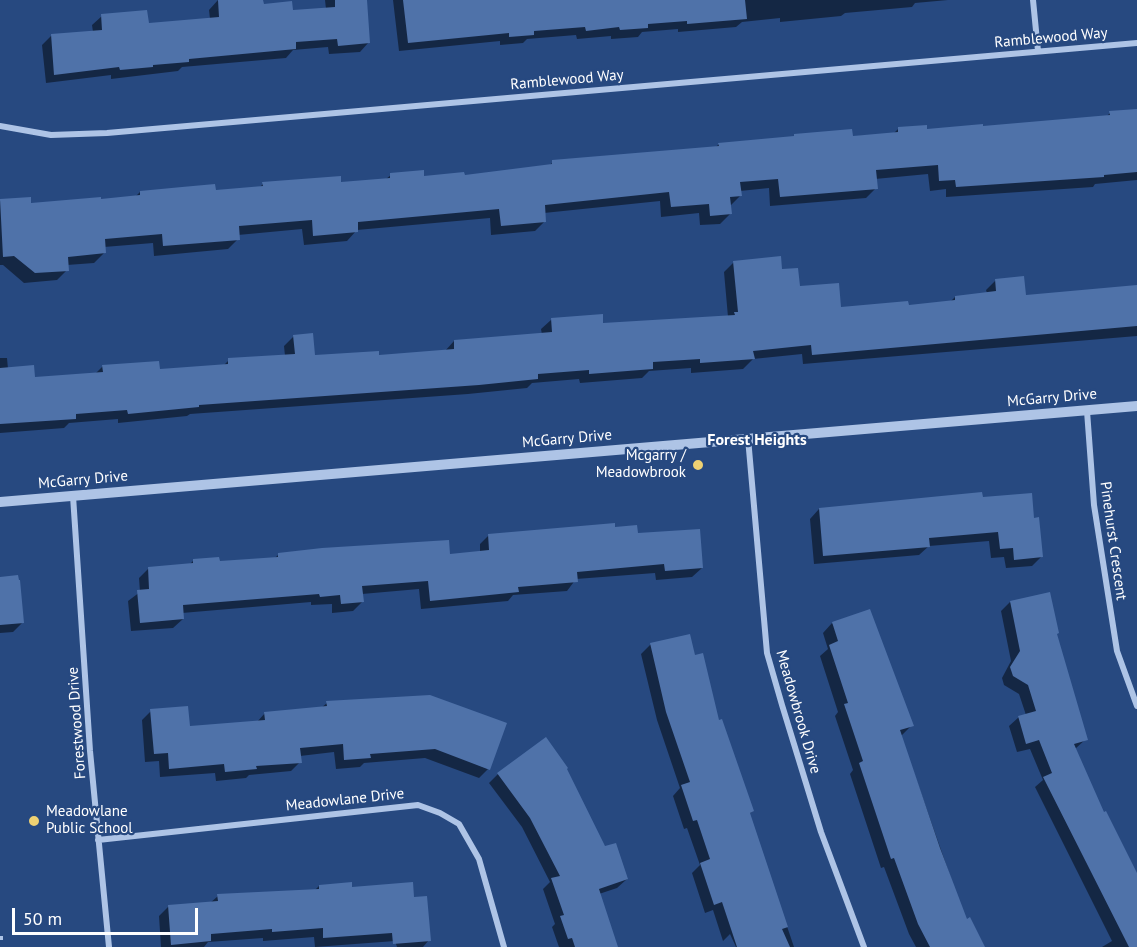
<!DOCTYPE html>
<html>
<head>
<meta charset="utf-8">
<style>
	body { margin:0 }
	#map { position:relative; width:1137px; height:947px; overflow:hidden; background:#274980; font-family:"PT Sans",sans-serif }
	canvas { display:block }
	.scale { position:absolute; left:12px; top:908px; width:186px; height:27px; box-sizing:border-box; border:3px solid #fff; border-top:0; padding-left:8px; font-size:18px; line-height:21px; white-space:nowrap; color:#fff; -webkit-text-stroke:4px #274980; paint-order:stroke }
</style>
</head>
<body>
<div id="map">
<canvas width="1137" height="947"></canvas>
<div class="scale">50 m</div>
</div>
<script>
const context = document.querySelector('canvas').getContext('2d');
context.lineJoin = 'round';
function fillPath(path, color) {
  context.fillStyle = color;
  context.fill(path, 'evenodd');
}
function toPath(rows) {
  const path = new Path2D();
  for (const r of rows) {
    path.moveTo(r[0], r[1]);
    for (let i = 2; i < r.length; i += 2) path.lineTo(r[i], r[i + 1]);
  }
  return path;
}
function strokePath(path, color, width, dash) {
  context.strokeStyle = color;
  context.lineWidth = width;
  context.lineCap = dash ? 'butt' : 'round';
  context.setLineDash(dash || []);
  context.stroke(path);
}
function label(font, color, halo, rows, align = 'center') {
  context.font = font + ' "PT Sans",sans-serif';
  context.lineWidth = 4.5;
  context.setLineDash([]);
  context.textBaseline = 'middle';
  context.strokeStyle = halo;
  context.fillStyle = color;
  for (const [text, x, y, turn = 0] of rows) {
    context.save();
    context.translate(x, y);
    context.rotate((+turn || 0) * Math.PI / 180);
    context.textAlign = isNaN(turn) ? turn : align;
    if (halo) context.strokeText(text, 0, 0);
    context.fillText(text, 0, 0);
    context.restore();
  }
}
fillPath(toPath([
	[218,0,262,0,262,5,291,12,326,9,325,0,365,0,369,42,360,52,329,54,328,47,293,50,286,58,182,67,178,71,111,79,111,75,46,83,42,45,51,36,93,32,92,25,102,16,147,25,210,19,209,10],
	[393,0,948,0,915,3,912,7,845,13,841,16,780,22,780,18,742,22,736,27,678,32,678,29,642,32,638,37,611,39,611,36,577,39,576,35,527,39,523,43,500,45,500,41,399,51],
	[1137,110,1137,180,1095,184,1093,187,946,197,946,189,930,191,928,174,875,179,876,188,866,198,770,206,769,188,740,191,740,196,729,207,730,214,720,224,700,225,699,213,661,217,660,201,544,213,545,221,535,231,491,235,490,218,357,230,347,241,304,245,302,229,238,235,238,239,228,249,154,256,153,243,104,247,104,253,94,263,67,265,67,270,57,280,24,283,3,265,0,265,0,201,29,198,30,204,100,200,135,197,140,192,215,191,259,188,263,184,340,184,386,179,391,175,423,177,463,176,549,166,553,162,715,148,719,144,893,134,899,128,926,130,982,128,1106,117,1110,113],
	[734,262,781,270,799,288,840,309,907,306,950,302,955,297,987,293,986,290,996,280,1024,297,1137,286,1137,336,803,364,802,354,753,359,743,369,691,373,691,368,649,371,642,378,580,383,579,379,532,383,527,388,468,394,190,414,187,416,118,423,118,419,69,423,64,428,0,433,0,358,7,358,8,369,34,379,95,374,103,366,158,371,223,366,229,360,285,356,284,346,294,336,313,357,378,356,445,351,454,341,542,335,541,329,551,320,602,325,728,317,724,272],
	[981,499,1033,519,1041,557,1032,566,1006,568,1004,557,991,558,989,541,929,546,919,555,814,564,810,519,819,509],
	[614,529,637,535,702,568,692,577,656,580,655,573,576,579,567,591,513,595,508,601,421,609,419,589,362,594,362,602,353,611,332,613,332,604,311,605,311,602,182,613,183,619,173,628,131,631,128,601,140,592,139,578,148,569,189,565,193,561,218,563,274,559,279,554,449,556,480,552,480,544,489,535],
	[0,578,22,623,13,632,0,633],
	[1010,602,1056,634,1086,739,1075,749,1104,814,1137,876,1137,947,1102,947,1112,941,1035,787,1043,780,1030,749,1017,752,1009,726,1019,717,1026,715,1019,694,1004,685,1002,678,1011,661,1001,611],
	[832,623,912,725,901,736,966,921,984,947,916,947,909,934,884,867,881,868,850,774,853,770,835,716,838,712,820,656,828,649,823,633],
	[689,635,694,656,753,811,749,814,794,947,736,947,730,934,723,941,713,910,705,913,692,873,700,865,687,828,684,829,673,796,680,788,657,720,641,654,650,645],
	[327,703,488,769,479,778,425,758,364,763,360,767,336,769,334,752,300,756,300,762,291,771,249,775,246,778,216,781,215,773,160,777,159,761,145,762,142,720,151,711,188,727,257,722,265,713,321,708],
	[565,769,605,848,627,879,617,888,599,894,616,947,559,947,552,927,555,924,543,889,550,882,522,827,489,783,498,774],
	[319,886,351,889,413,899,429,940,423,947,397,947,395,941,315,947,314,937,263,941,263,938,208,942,204,947,161,947,159,916,168,907,210,903,218,896,315,890]
]), '#0007');
fillPath(toPath([
	[218,0,263,0,264,4,292,1,293,10,335,7,335,0,367,0,370,43,338,46,337,39,296,42,296,49,189,59,189,62,153,65,153,67,120,70,119,67,54,75,51,34,102,30,101,14,147,10,149,23,219,17],
	[403,0,745,0,747,19,687,24,687,21,648,24,648,28,620,30,619,27,586,31,585,27,534,31,534,35,509,37,509,33,408,43],
	[1137,109,1137,172,1104,175,1104,177,956,187,955,180,939,181,938,165,876,170,878,189,780,197,778,179,740,182,742,196,730,197,732,214,710,216,709,204,671,207,669,192,545,205,546,222,501,226,499,209,358,222,358,232,313,236,312,220,239,226,240,240,163,246,162,234,105,239,106,253,68,257,69,271,35,273,14,256,3,257,0,199,31,197,31,203,101,197,101,199,140,195,140,191,182,187,215,184,216,190,263,186,262,182,341,176,341,182,390,178,390,173,424,170,424,176,464,172,465,175,552,164,552,160,719,146,718,143,794,136,794,134,852,129,853,136,898,132,898,127,927,125,927,129,983,124,983,126,1110,115,1109,111],
	[781,256,782,269,798,268,800,286,839,283,841,307,908,301,909,305,955,300,955,296,996,291,995,279,1024,276,1026,295,1137,285,1137,326,812,355,811,345,753,351,755,359,700,363,700,359,653,362,653,369,589,374,589,370,538,374,538,379,479,385,199,405,199,407,128,414,127,410,76,414,76,419,0,424,0,368,34,365,35,377,103,372,102,365,159,361,160,369,228,364,228,358,295,354,293,335,313,333,315,355,379,351,379,355,454,349,454,340,552,332,551,318,603,314,603,323,735,315,734,312,738,312,733,261],
	[982,492,983,497,1032,493,1034,518,1039,517,1043,557,1014,560,1013,548,1000,549,998,532,929,538,930,547,823,556,819,508],
	[615,523,615,527,637,525,638,533,700,529,703,568,665,571,664,564,577,572,578,582,518,587,519,592,430,601,428,581,362,586,364,602,341,604,340,595,320,597,319,594,183,605,184,619,140,623,137,590,149,589,148,567,193,563,193,559,219,557,220,561,278,557,278,553,322,548,449,540,450,554,489,550,488,534],
	[18,575,19,580,20,580,24,623,0,625,0,577],
	[1050,592,1059,633,1057,634,1088,740,1074,744,1104,812,1106,811,1137,873,1137,947,1129,947,1043,777,1052,773,1039,740,1026,744,1018,716,1036,711,1028,685,1013,676,1010,667,1020,651,1010,601],
	[870,609,914,726,900,730,940,848,967,919,970,917,985,947,930,947,918,924,894,858,891,859,859,763,863,761,844,704,848,703,829,645,838,641,832,622],
	[690,634,695,655,703,653,719,720,722,719,754,811,750,813,788,927,782,929,790,947,737,947,722,902,714,905,700,863,710,859,697,820,693,821,681,785,690,782,666,712,650,643],
	[430,695,507,723,490,770,435,749,370,754,371,758,344,760,343,744,300,748,302,763,256,766,257,769,225,772,224,764,169,769,168,753,154,754,150,709,188,706,190,726,265,720,264,712,327,706,326,701],
	[546,737,568,768,567,769,605,846,616,843,628,879,599,889,618,947,575,947,572,938,568,939,560,916,564,915,551,878,560,876,530,818,497,773],
	[352,882,352,887,413,882,414,897,427,896,431,941,393,944,392,933,323,938,323,928,272,932,272,929,211,934,211,941,171,945,168,905,218,901,217,894,319,889,319,885]
]), '#4f72a9');
strokePath(toPath([
	[0,938,4,938]
]), '#aec4e6', 4, [3, 4.5]);
strokePath(toPath([
	[1033,0,1038,51],
	[0,126,51,135,107,133,1137,43],
	[1087,411,1094,505,1117,651,1137,706],
	[748,438,767,653,782,705,821,832,864,947],
	[73,496,90,751,109,947],
	[98,840,418,805,440,813,459,824,479,859,504,947]
]), '#aec4e6', 6);
strokePath(toPath([
	[0,502,1137,406]
]), '#aec4e6', 10);
for (const [x, y, r, color] of [
	[698,465,6,"#eed173"],
	[34,821,6,"#eed173"]
]) {
  const dot = new Path2D();
  dot.arc(x, y, r, 0, 2 * Math.PI);
  context.fillStyle = color;
  context.fill(dot);
  strokePath(dot, '#274980', 2);
}
label('15px', '#fff', '#274980', [
	["Ramblewood Way",1051,38,-5],
	["Ramblewood Way",567,80,-5],
	["McGarry Drive",1052,398,-5],
	["McGarry Drive",567,439,-5],
	["McGarry Drive",83,480,-5],
	["Pinehurst Crescent",1113,541,82],
	["Meadowbrook Drive",798,712,74],
	["Forestwood Drive",77,723,-94],
	["Meadowlane Drive",345,800,-6]
]);
label('15px', '#fff', '#274980', [
	["Mcgarry /",686,456],
	["Meadowbrook",686,473],
	["Meadowlane",46,812,"left"],
	["Public School",46,829,"left"]
], 'right');
label('bold 16px', '#fff', '#274980', [
	["Forest Heights",757,440]
]);
</script>
</body>
</html>
